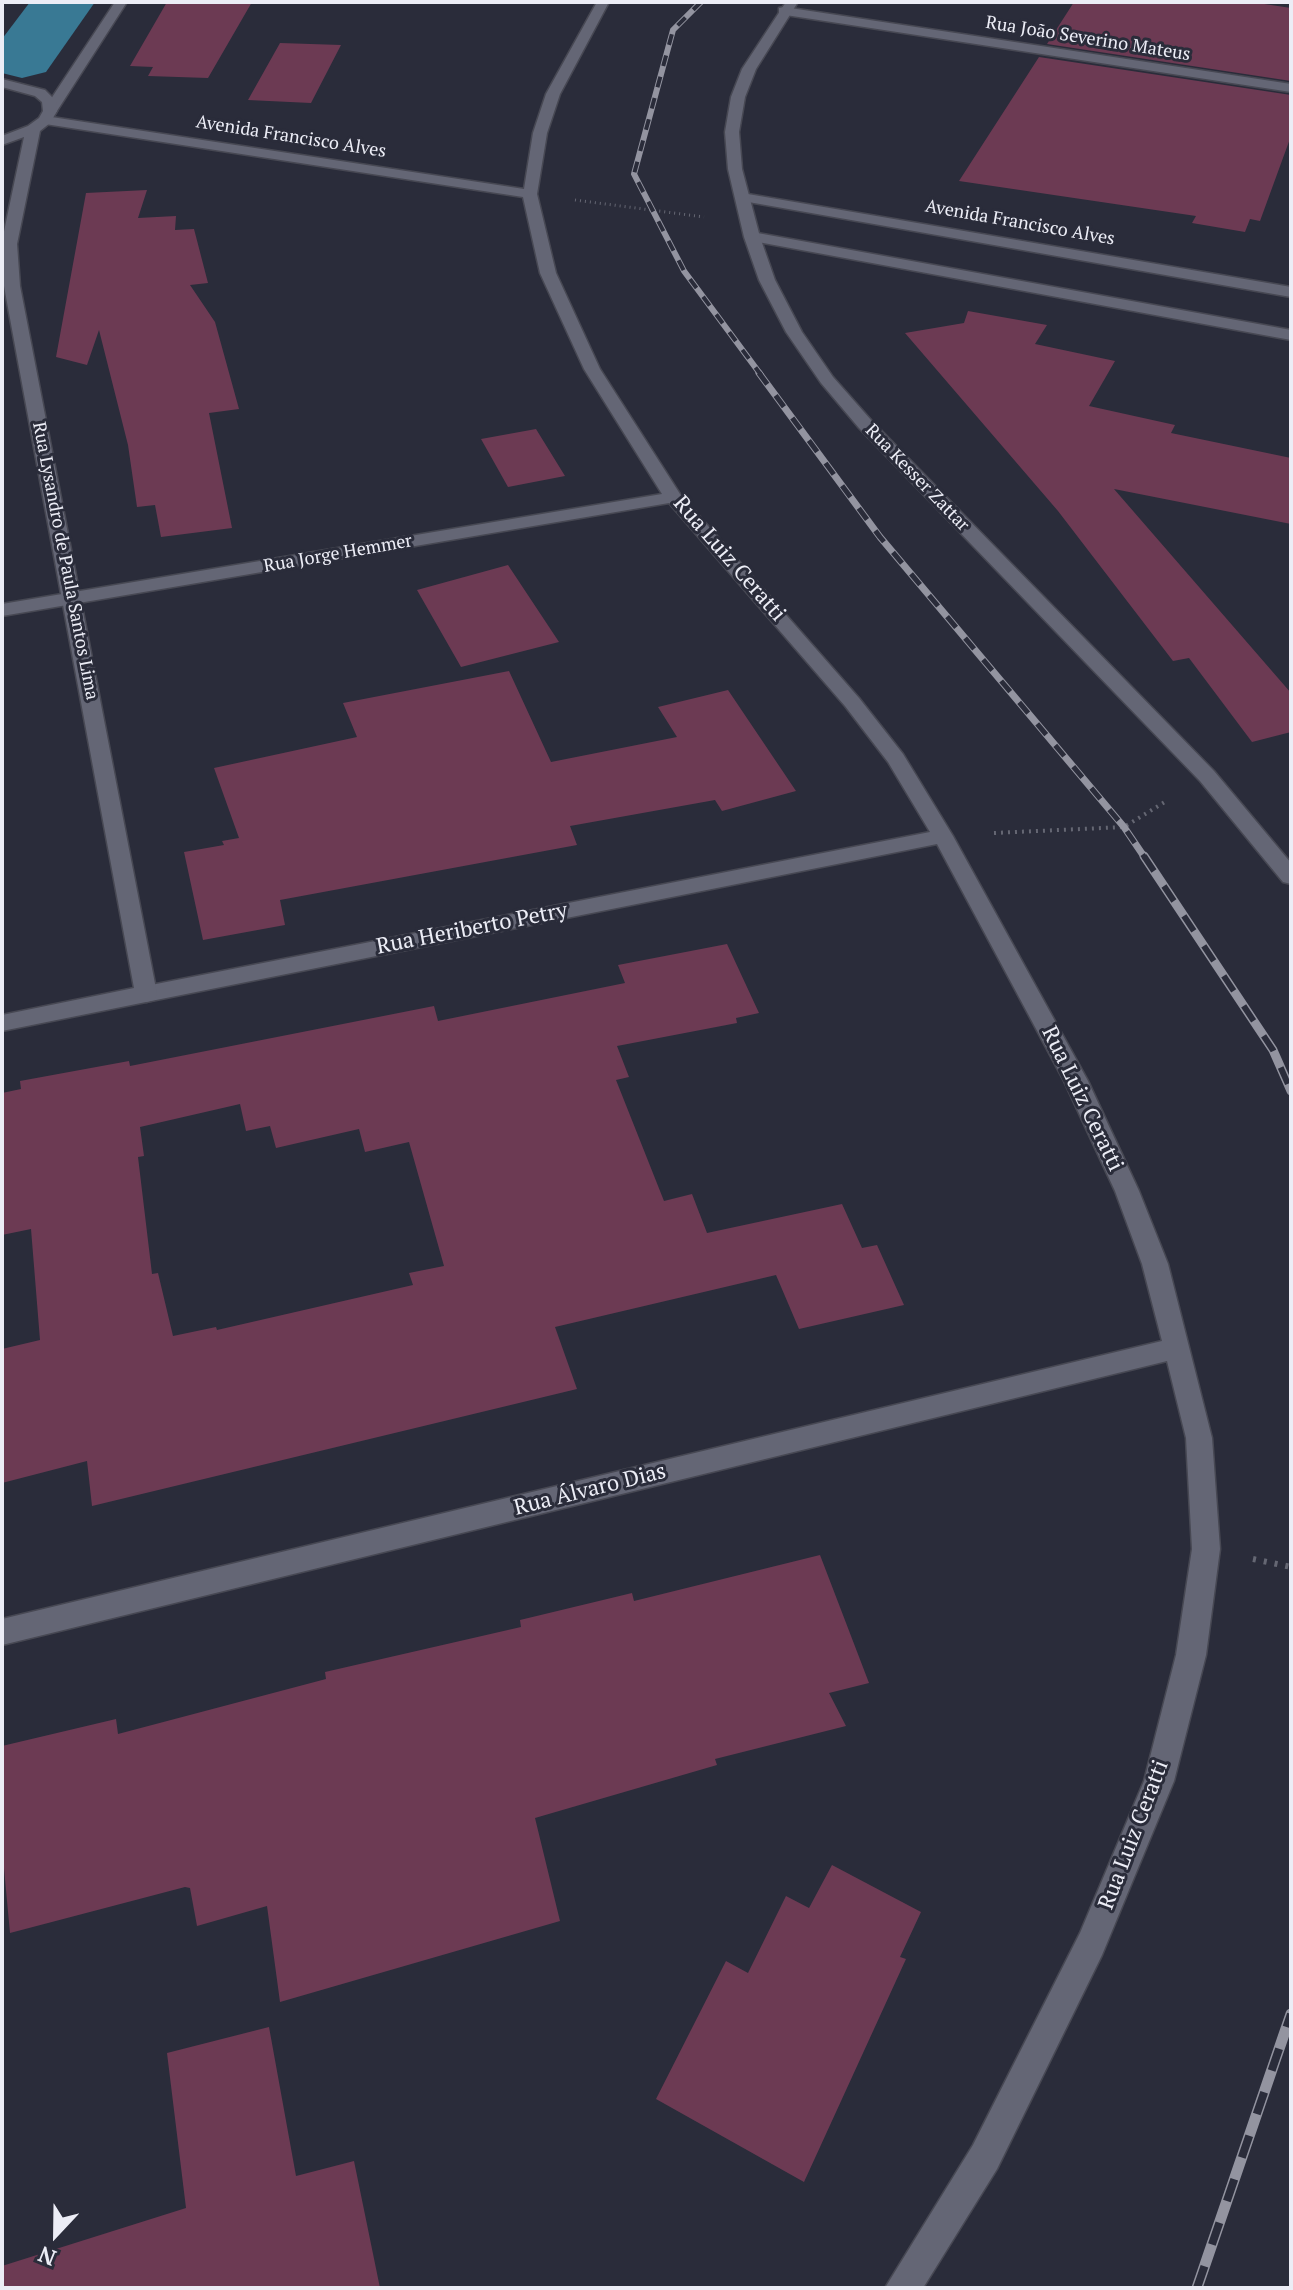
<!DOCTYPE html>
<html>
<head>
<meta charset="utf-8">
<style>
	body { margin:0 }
	#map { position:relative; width:1293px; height:2290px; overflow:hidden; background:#2a2c3a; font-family:"PT Serif",serif }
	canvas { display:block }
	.frame { position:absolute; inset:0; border:4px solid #ecedf6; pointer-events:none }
	.north { position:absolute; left:16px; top:2194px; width:80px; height:80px; -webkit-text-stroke:6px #2a2c3a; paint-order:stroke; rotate:202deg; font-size:22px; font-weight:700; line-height:32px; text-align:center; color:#ecedf6 }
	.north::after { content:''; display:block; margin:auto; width:28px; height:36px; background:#ecedf6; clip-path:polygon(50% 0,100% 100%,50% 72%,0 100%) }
</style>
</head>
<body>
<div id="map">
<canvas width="1293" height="2290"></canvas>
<div class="frame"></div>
<div class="north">N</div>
</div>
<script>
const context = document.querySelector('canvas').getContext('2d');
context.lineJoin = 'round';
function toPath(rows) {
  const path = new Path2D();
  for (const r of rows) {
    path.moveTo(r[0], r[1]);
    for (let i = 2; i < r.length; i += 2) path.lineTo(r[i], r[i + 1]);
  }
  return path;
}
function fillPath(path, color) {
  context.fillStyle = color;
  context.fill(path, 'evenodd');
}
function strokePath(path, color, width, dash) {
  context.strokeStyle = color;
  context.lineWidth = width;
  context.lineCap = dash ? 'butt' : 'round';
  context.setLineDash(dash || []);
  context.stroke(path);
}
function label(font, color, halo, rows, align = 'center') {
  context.font = font + ' "PT Serif",serif';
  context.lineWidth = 6;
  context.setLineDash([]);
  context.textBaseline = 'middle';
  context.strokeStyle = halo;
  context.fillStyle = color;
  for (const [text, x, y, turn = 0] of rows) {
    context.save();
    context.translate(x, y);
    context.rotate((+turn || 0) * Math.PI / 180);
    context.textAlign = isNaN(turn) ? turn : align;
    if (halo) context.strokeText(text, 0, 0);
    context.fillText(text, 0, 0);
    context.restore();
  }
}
fillPath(toPath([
	[30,2,95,2,46,72,22,78,2,73,2,39,30,2]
]), '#397994');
fillPath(toPath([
	[167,2,252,2,208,78,148,76,153,67,130,66],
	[1074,2,1251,2,1291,8,1291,81,1047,44],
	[280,43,341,45,311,103,248,100],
	[1039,57,1291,95,1291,136,1260,221,1250,219,1245,232,1192,223,1196,216,959,181],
	[147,190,138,218,176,216,175,230,194,229,208,283,190,285,215,322,239,409,209,413,232,528,161,537,155,505,137,507,128,445,99,330,87,365,56,357,86,193],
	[968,311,1047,325,1035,344,1115,361,1089,406,1175,425,1171,433,1291,458,1291,524,1114,489,1291,693,1291,732,1252,742,1189,658,1173,661,1058,511,905,333,964,323],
	[536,429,565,476,508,487,481,439],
	[508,565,559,642,461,667,417,590],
	[509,671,551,762,677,737,658,707,728,690,796,791,722,811,715,800,570,826,577,845,280,900,285,925,203,940,184,852,224,845,222,841,239,838,214,768,357,737,343,703],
	[727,944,759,1013,736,1018,737,1023,617,1046,629,1077,616,1080,664,1201,692,1194,707,1233,842,1204,862,1248,877,1245,904,1305,799,1329,776,1275,555,1327,577,1389,92,1506,87,1461,2,1483,2,1349,40,1340,31,1229,2,1235,2,1093,21,1089,20,1081,129,1061,130,1066,434,1006,438,1021,625,983,618,965],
	[240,1104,246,1131,270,1126,276,1148,359,1129,365,1152,409,1142,444,1266,409,1273,413,1285,217,1330,216,1327,173,1336,158,1273,152,1274,138,1157,144,1156,140,1127],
	[820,1555,869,1683,829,1693,846,1726,715,1759,717,1765,535,1818,560,1921,280,2002,267,1906,197,1926,190,1888,185,1887,10,1933,2,1847,2,1746,116,1719,118,1734,326,1679,325,1672,521,1627,520,1620,632,1593,634,1601],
	[832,1865,921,1912,900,1957,906,1959,804,2182,656,2099,726,1961,748,1973,786,1896,809,1908],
	[269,2027,296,2176,354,2161,380,2288,2,2288,2,2266,186,2208,167,2053]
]), '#6c3a53');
const minor = toPath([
	[115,2,127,2,55,114,45,114,43,111,115,2],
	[597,2,609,2,560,94,547,133,537,194,556,273,600,369,680,494,859,698,903,754,953,836,1088,1081,1139,1191,1168,1264,1212,1438,1220,1549,1206,1655,1174,1781,1102,1955,997,2169,923,2288,885,2288,973,2145,1080,1933,1144,1781,1176,1655,1192,1549,1186,1438,1167,1361,2,1645,2,1619,1162,1341,1142,1264,1115,1191,1064,1081,937,844,146,1002,138,1000,135,994,138,988,146,986,930,832,888,762,845,706,669,503,2,616,2,604,662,494,584,369,540,273,523,197,45,124,38,120,45,116,524,189,533,133,546,94,597,2],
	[784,7,1291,84,1291,92,779,14,779,8,784,7],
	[742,193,1291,287,1291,297,737,200,737,194,742,193],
	[752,232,1291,330,1291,340,747,240,747,234,752,232]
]);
const tertiary = toPath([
	[786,2,798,2,756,69,745,97,739,132,742,169,760,237,775,280,802,332,833,377,871,420,1214,771,1291,863,1291,884,1283,882,1200,781,859,428,821,383,786,332,759,280,744,237,728,169,725,132,731,97,742,69,786,2],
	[2,79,45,90,56,101,57,111,50,123,40,131,17,244,20,286,157,994,154,1000,146,1002,2,1031,2,1015,134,988,4,286,2,241,24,137,2,145,2,136,28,126,39,118,43,111,42,102,35,96,2,87,2,79]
]);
strokePath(minor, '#474853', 3);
strokePath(tertiary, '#474853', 3);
strokePath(toPath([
	[575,200,704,217]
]), '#656773', 3, [1, 4]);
strokePath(toPath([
	[994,833,1124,827,1168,800]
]), '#656773', 4, [2, 5]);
strokePath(toPath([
	[1253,1559,1291,1567]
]), '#656773', 6, [3, 8]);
fillPath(minor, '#646675');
fillPath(tertiary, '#646675');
const railFar3 = toPath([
	[701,2,673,30,634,174,684,271,761,375]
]);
const railFar2 = toPath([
	[759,373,880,537,1124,827,1145,858]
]);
const railFar1 = toPath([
	[1144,856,1273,1050,1291,1091]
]);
const rail = toPath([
	[1197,2288,1291,2014]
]);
strokePath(railFar3, '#9394a0', 6);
strokePath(railFar2, '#9394a0', 7);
strokePath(railFar1, '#9394a0', 9);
strokePath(rail, '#9394a0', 11);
strokePath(railFar3, '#2a2c3a', 4, [11]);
strokePath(railFar2, '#2a2c3a', 5, [14]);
strokePath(railFar1, '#2a2c3a', 6, [18]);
strokePath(rail, '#2a2c3a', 8, [23]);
label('18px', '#ecedf6', '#2a2c3a', [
	["Rua João Severino Mateus",1088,39,9],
	["Avenida Francisco Alves",291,137,9],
	["Avenida Francisco Alves",1020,223,10],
	["Rua Kesser Zattar",917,478,46],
	["Rua Jorge Hemmer",338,554,-10],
	["Rua Lysandro de Paula Santos Lima",65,561,79]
]);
label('22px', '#ecedf6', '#2a2c3a', [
	["Rua Luiz Ceratti",729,559,49],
	["Rua Heriberto Petry",472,929,-11],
	["Rua Luiz Ceratti",1082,1099,64],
	["Rua Álvaro Dias",590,1490,-14],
	["Rua Luiz Ceratti",1134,1835,-69]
]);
</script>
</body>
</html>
